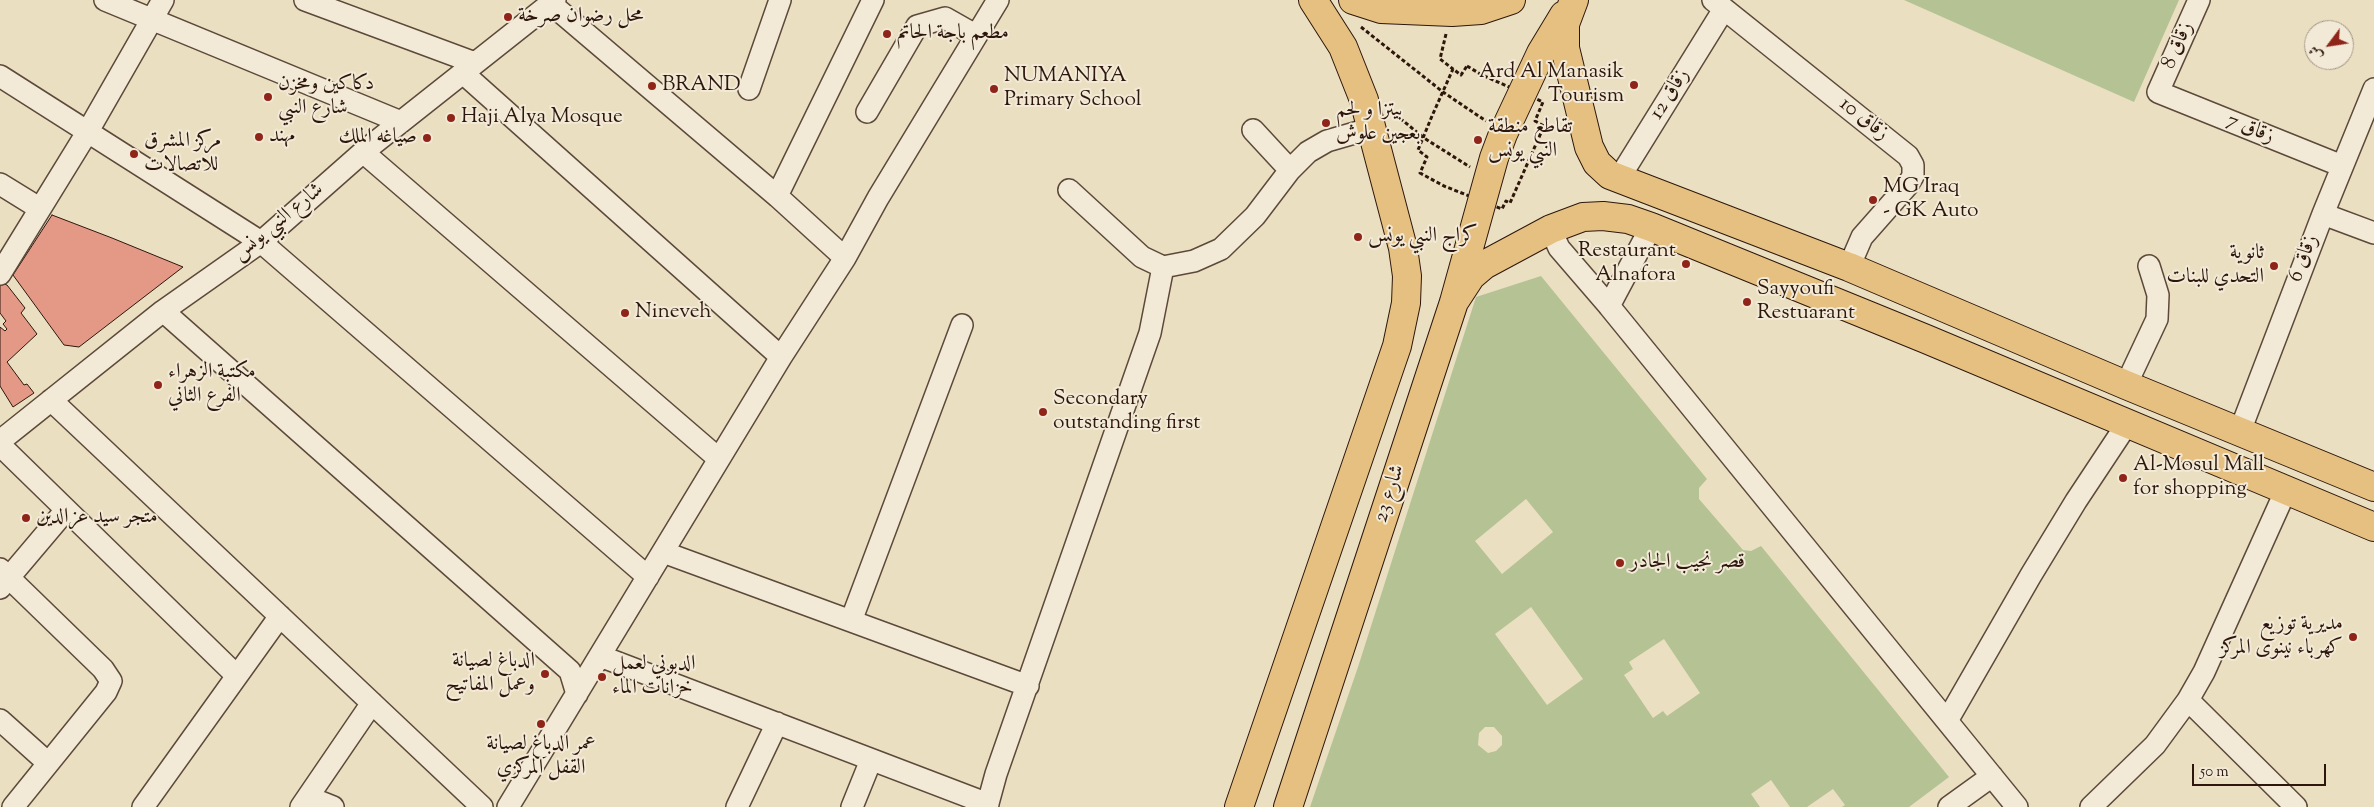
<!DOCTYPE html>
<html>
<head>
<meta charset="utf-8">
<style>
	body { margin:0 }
	#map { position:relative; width:2374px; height:807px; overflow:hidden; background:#ebdfc1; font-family:"Sorts Mill Goudy",Amiri,serif }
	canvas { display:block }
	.north { position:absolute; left:2304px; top:20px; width:50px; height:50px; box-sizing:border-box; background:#f2ead7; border:1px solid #a39686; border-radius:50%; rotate:239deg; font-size:14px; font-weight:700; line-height:20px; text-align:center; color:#2d170d }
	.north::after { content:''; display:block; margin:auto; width:18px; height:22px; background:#8f2418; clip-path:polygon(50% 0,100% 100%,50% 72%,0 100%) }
	.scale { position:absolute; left:2192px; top:764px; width:134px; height:22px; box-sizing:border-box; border:2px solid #2d170d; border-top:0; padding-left:6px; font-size:15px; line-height:18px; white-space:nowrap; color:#2d170d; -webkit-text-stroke:4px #f2ead7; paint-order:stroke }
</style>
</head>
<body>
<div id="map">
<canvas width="2374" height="807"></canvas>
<div class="north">ش</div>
<div class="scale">50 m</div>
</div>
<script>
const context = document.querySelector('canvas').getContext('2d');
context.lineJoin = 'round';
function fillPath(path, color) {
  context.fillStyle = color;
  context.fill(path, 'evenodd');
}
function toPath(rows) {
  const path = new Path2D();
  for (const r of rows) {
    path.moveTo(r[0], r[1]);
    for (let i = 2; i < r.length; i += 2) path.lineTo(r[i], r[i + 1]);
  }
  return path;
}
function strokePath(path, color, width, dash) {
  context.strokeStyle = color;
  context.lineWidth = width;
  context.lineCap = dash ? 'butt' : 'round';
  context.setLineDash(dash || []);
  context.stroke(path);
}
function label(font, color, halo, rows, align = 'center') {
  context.font = font + ' "Sorts Mill Goudy",Amiri,serif';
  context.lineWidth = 4;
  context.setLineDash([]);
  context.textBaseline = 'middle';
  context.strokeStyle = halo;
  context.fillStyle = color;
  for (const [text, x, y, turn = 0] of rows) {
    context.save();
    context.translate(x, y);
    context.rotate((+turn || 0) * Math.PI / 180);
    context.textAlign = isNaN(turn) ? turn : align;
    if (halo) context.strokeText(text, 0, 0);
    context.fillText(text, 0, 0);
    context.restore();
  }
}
fillPath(toPath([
	[1904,0,2179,0,2134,102],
	[1541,276,1707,479,1699,488,1699,499,1743,550,1751,551,1761,546,1949,777,1909,807,1842,807,1845,805,1833,789,1807,807,1790,807,1771,780,1751,794,1760,807,1310,807,1358,667,1476,297],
	[1526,499,1553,532,1502,574,1475,541],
	[1531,607,1583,679,1547,705,1495,634],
	[1664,639,1700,693,1667,716,1663,711,1653,718,1624,675,1633,669,1629,662],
	[1485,727,1494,727,1502,736,1502,745,1496,751,1488,753,1478,745,1479,733]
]), '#b5c294');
const building = toPath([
	[52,215,112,238,183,267,79,347,64,345,13,275,52,215],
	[4,284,7,285,25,308,21,313,37,334,7,362,24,385,27,384,34,393,13,407,0,386,0,327,5,331,7,329,3,324,6,321,0,313,0,285,4,284]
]);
fillPath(building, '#e49987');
strokePath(building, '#2d170d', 1);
const minor = toPath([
	[105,0,401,122],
	[305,0,475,63],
	[1713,0,1908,156,1913,165,1913,176,1907,186,1862,237,1849,267],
	[2199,0,2158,92,2342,166],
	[550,3,777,196,845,258],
	[463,73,781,357],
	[0,76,261,242,648,577],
	[749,89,780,0],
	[867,112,917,26,945,18,975,35],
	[1253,130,1290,170],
	[363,152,719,459],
	[1618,180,1724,9],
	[0,184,39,208],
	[1069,190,1142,257,1163,267,1194,261,1221,249,1255,216,1290,170,1308,152,1327,141,1372,128],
	[777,196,873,0],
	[2323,214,2374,233],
	[1568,222,1560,227,1555,234,1555,239,1559,248,1609,306,2017,807],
	[0,274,88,131,163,0],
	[1609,306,1651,227],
	[163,311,570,671,577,694],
	[2126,385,2157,319,2158,295,2149,266],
	[51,400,482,807],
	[2240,431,2323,214,2374,89],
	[0,441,163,311,261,242,363,152,555,0],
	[0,445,237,676],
	[663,552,1028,686],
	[0,569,103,669,111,681,106,692,13,807],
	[0,588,66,510],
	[851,621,962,325],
	[600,656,988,804],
	[2188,700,2296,807],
	[0,720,48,763],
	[1947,721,2031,575,2076,501,2127,424],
	[308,797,333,807],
	[143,807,280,616],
	[301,807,372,703],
	[508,807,781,357,845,258,878,198,998,0],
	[737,807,777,723],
	[852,807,871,760],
	[987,807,996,774,1150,333,1163,267],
	[1949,807,1992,776],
	[2091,807,2155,745,2188,700,2204,672,2286,490]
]);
const major = toPath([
	[1353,0,1381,9,1452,12,1481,10,1511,0],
	[1574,0,1565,24,1565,48,1589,147,1597,163,1610,175,1849,267,2126,385,2374,487],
	[1454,302,1471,276,1484,265,1551,229,1583,217,1603,216,1628,219,1651,227,1926,339,2374,527],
	[1239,807,1397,346,1406,303,1407,276,1403,248,1364,100,1343,47,1313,0],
	[1288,807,1454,302,1494,158,1503,134,1541,53,1564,15]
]);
strokePath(minor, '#5c493a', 24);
strokePath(major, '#2d170d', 30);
strokePath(toPath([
	[1361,27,1443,92,1486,121],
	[1446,34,1440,59,1453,69],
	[1467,66,1482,75,1543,102,1535,121,1544,126,1510,203,1506,201,1502,209,1444,186,1420,173,1427,157,1418,150,1432,116,1453,69,1461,75,1467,66],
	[1390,110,1424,138,1470,167]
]), '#2d170d', 3, [4, 2.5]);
strokePath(minor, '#f2ead7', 21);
strokePath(major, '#e6c080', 28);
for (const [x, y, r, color] of [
	[508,17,5,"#8f2418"],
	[887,34,5,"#8f2418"],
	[1634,85,5,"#8f2418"],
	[652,86,5,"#8f2418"],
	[994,89,5,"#8f2418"],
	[268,97,5,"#8f2418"],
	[451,118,5,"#8f2418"],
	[1326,123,5,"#8f2418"],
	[259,137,5,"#8f2418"],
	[427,138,5,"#8f2418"],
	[1478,140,5,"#8f2418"],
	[134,154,5,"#8f2418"],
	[1873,200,5,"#8f2418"],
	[1358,237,5,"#8f2418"],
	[1686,264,5,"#8f2418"],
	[2274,266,5,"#8f2418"],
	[1747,302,5,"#8f2418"],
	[625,313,5,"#8f2418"],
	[158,385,5,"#8f2418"],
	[1043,412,5,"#8f2418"],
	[2123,478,5,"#8f2418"],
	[26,518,5,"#8f2418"],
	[1620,563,5,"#8f2418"],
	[2353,637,5,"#8f2418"],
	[545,674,5,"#8f2418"],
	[602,677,5,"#8f2418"],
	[541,724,5,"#8f2418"]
]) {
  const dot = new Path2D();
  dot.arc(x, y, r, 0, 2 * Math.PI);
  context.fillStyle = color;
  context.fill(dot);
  strokePath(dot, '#f2ead7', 2);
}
label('21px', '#2d170d', '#f2ead7', [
	["محل رضوان صرخة",518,17],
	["مطعم باجة الحاتم",897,34],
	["Ard Al Manasik",1624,73,"right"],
	["Tourism",1624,97,"right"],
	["NUMANIYA",1004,77],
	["Primary School",1004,101],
	["دكاكين ومخزن",278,85],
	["شارع النبي",278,109],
	["BRAND",662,86],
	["بيتزا و لحم",1336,111],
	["بعجين علوش",1336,135],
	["Haji Alya Mosque",461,118],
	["تقاطع منطقة",1488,128],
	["النبي يونس",1488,152],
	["مهند",269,137],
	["صياغه الملك",417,138,"right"],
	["مركز المشرق",144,142],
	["للاتصالات",144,166],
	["MG Iraq",1883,188],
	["- GK Auto",1883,212],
	["كراج النبي يونس",1368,237],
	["Restaurant",1676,252,"right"],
	["Alnafora",1676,276,"right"],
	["ثانوية",2264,254,"right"],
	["التحدي للبنات",2264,278,"right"],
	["Sayyoufi",1757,290],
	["Restuarant",1757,314],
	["Nineveh",635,313],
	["مكتبة الزهراء",168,373],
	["الفرع الثاني",168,397],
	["Secondary",1053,400],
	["outstanding first",1053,424],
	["Al-Mosul Mall",2133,466],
	["for shopping",2133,490],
	["متجر سيد عزالدين",36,518],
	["قصر نجيب الجادر",1630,563],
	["مديرية توزيع",2343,625,"right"],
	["كهرباء نينوى المركز",2343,649,"right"],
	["الدباغ لصيانة",535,662,"right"],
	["وعمل المفاتيح",535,686,"right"],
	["الدبوني لعمل",612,665],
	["خزانات الماء",612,689],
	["عمر الدباغ لصيانة",541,745,"center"],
	["القفل المركزي",541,769,"center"]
], 'left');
label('21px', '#2d170d', '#f2ead7', [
	["زقاق 8",2179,46,-66],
	["زقاق 12",1671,95,-58],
	["زقاق 10",1863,120,38],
	["زقاق 7",2250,130,22],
	["شارع النبي يونس",279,223,-39],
	["زقاق 6",2305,259,-69],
	["شارع 23",1391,494,-72]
]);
</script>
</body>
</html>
